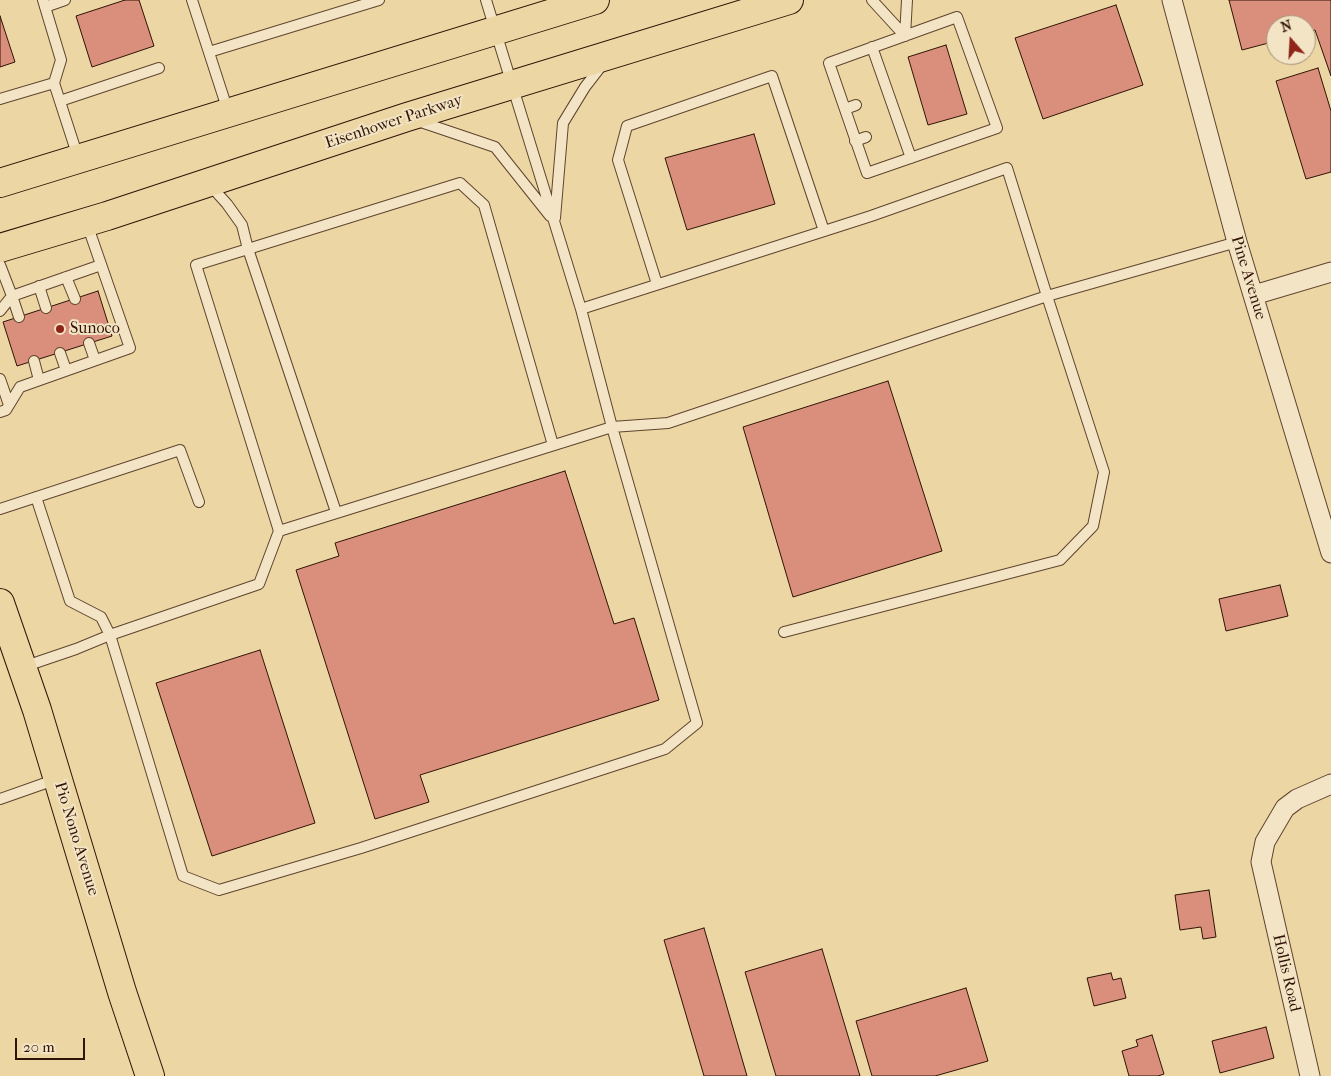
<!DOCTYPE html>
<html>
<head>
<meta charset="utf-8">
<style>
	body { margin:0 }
	#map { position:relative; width:1331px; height:1076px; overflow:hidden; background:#ebd6a4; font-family:"IM FELL French Canon",serif }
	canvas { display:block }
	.north { position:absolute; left:1266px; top:15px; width:50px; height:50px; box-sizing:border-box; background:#f2e4c4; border:1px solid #a49078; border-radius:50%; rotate:341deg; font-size:14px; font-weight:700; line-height:20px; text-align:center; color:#301306 }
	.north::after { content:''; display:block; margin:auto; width:18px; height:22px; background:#8f2418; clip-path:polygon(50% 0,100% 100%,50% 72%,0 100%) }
	.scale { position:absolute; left:15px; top:1038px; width:70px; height:22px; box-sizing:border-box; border:2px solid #301306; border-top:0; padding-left:6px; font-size:15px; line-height:18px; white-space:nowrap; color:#301306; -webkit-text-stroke:4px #f2e4c4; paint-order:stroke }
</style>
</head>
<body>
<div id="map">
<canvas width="1331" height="1076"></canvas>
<div class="north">N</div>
<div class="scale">20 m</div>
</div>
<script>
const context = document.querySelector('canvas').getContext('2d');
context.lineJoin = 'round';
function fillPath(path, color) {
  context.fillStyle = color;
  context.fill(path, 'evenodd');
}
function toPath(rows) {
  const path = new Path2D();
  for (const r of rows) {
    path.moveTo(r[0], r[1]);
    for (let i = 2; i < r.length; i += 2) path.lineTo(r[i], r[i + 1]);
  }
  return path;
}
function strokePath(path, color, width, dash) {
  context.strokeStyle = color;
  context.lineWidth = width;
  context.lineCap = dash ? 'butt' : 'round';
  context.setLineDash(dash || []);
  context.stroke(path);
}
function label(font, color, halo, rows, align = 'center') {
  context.font = font + ' "IM FELL French Canon",serif';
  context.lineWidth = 4;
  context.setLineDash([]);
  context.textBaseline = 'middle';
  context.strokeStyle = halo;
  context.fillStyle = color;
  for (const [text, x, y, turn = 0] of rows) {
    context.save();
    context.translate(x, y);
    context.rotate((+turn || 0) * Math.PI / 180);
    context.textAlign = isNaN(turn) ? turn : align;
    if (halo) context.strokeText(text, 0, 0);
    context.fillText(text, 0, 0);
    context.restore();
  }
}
const building = toPath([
	[125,0,139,0,154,46,92,67,76,16,125,0],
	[1229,0,1331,0,1331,76,1315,30,1306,33,1306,25,1276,25,1276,41,1242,50,1229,0],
	[1116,5,1143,85,1043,119,1015,38,1116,5],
	[0,16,15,62,0,67,0,16],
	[946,45,967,114,928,125,908,57,946,45],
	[1318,68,1331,111,1331,172,1306,179,1276,81,1318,68],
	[754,134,775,204,687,230,665,158,754,134],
	[98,291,112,336,17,366,3,322,98,291],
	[888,381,942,551,793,597,743,427,888,381],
	[565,471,614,624,634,618,659,700,420,775,429,802,375,819,296,570,339,556,335,543,565,471],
	[1280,585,1288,616,1226,631,1219,599,1280,585],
	[260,650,315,823,212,856,156,683,260,650],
	[1209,890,1216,937,1203,939,1201,927,1180,930,1175,895,1209,890],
	[704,928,747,1076,704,1076,664,940,704,928],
	[822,949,860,1076,776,1076,745,972,822,949],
	[1111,973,1113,980,1121,978,1126,998,1094,1006,1087,978,1111,973],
	[966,988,988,1061,935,1076,872,1076,856,1021,966,988],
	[1266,1027,1274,1058,1220,1073,1212,1041,1266,1027],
	[1152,1035,1164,1074,1158,1076,1129,1076,1122,1051,1138,1046,1136,1040,1152,1035]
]);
fillPath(building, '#d98f7b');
strokePath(building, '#301306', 1);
const lane = toPath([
	[43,0,61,60,54,83],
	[192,0,228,111],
	[872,0,905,36],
	[45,7,65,0],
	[957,17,997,128,867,173,829,63,957,17],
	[905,36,907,0],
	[872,47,911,158],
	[209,52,379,0],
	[0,99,54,83,78,157],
	[60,101,159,68],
	[845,109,856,105],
	[418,121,495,147,550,216],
	[855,141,866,137],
	[209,184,227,204,242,225,248,249,460,183,484,205,553,445],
	[555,218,563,123,585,87,602,65],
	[0,265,12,296,0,311],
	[66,277,75,299],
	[657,284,618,160,627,126,772,76,824,231],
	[39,286,46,308],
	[581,309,871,216,1007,168,1047,296,1104,472,1093,526,1060,560,784,632],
	[19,317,12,296,101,265],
	[89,343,95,360],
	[60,353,66,370],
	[34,361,39,380],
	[0,379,9,405],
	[0,412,6,410,20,387,130,348,87,224],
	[36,497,70,601,101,617,110,635,183,876,219,890,361,848,665,749,697,723,612,427,581,309,486,0],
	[0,509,180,450,199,502],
	[279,531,196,265,248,249,336,512],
	[23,667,76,649,110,635,259,584,279,531,612,427,668,423,1047,296,1237,242],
	[0,799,57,779]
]);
const street = toPath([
	[1172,0,1237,242,1331,553],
	[1254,295,1331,272],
	[1310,1076,1261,862,1265,842,1285,808,1297,799,1331,784]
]);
const primary = toPath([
	[0,183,595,0],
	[0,248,107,216,407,117,789,0],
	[0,603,37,710,122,992,150,1076]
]);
strokePath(lane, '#5f442e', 12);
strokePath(street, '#5f442e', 21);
strokePath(primary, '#301306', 30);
strokePath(lane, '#f2e4c4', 10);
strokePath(street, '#f2e4c4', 19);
strokePath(primary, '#ebd6a4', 28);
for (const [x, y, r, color] of [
	[60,329,5,"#8f2418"]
]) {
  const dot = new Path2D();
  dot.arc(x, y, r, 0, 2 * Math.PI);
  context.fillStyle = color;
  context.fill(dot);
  strokePath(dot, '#f2e4c4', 2);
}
label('16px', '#301306', '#f2e4c4', [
	["Eisenhower Parkway",394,122,-18],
	["Pine Avenue",1248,278,73],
	["Pio Nono Avenue",76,839,73],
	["Hollis Road",1286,973,77]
]);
label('16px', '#301306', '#f2e4c4', [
	["Sunoco",70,329]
], 'left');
</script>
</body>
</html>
